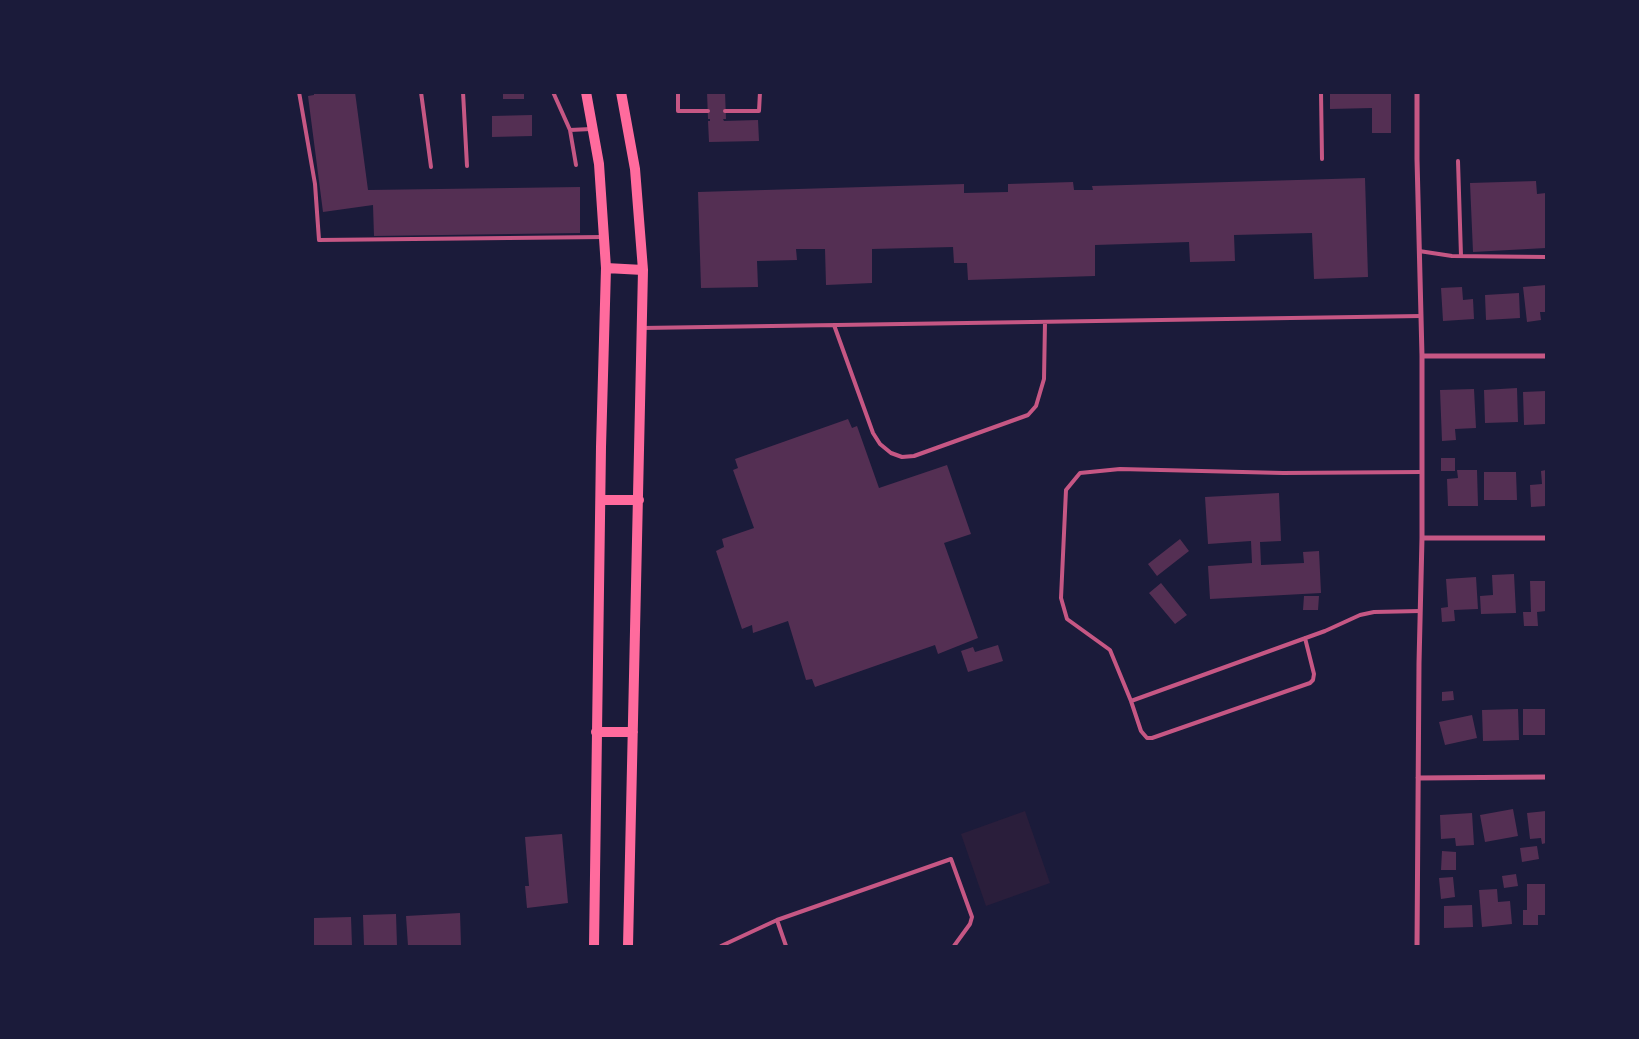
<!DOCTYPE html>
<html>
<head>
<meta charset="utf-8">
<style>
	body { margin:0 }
	#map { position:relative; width:1639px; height:1039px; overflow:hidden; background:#1b1b3a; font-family:"IBM Plex Sans",sans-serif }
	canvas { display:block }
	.frame { position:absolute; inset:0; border:94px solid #1b1b3a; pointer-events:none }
</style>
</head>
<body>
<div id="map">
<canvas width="1639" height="1039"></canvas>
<div class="frame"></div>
</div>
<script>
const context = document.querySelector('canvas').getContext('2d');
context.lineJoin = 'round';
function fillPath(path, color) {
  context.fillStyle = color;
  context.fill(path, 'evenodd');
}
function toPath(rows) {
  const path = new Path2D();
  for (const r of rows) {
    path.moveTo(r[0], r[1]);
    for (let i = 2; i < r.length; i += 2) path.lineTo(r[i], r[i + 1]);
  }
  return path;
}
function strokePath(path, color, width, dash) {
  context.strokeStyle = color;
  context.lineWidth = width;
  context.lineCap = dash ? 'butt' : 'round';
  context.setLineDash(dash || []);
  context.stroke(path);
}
fillPath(toPath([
	[1025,811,1050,883,986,906,961,834]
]), '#2a1e3b');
fillPath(toPath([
	[314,92,355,92,368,190,580,187,580,233,374,236,373,205,323,212,308,96,314,95],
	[503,92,524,92,524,99,503,99],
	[707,92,725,92,726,119,723,119,724,121,758,120,759,141,709,142,708,121,710,121,710,119,708,119],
	[1330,92,1391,92,1391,133,1372,133,1372,108,1330,109],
	[532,115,532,136,492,137,492,116],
	[1365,178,1368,277,1314,279,1312,233,1234,235,1235,261,1190,262,1189,242,1095,245,1095,276,968,280,967,263,954,263,953,247,872,249,872,283,826,285,825,249,796,249,797,260,757,261,758,287,701,288,698,192,964,184,964,193,1008,192,1008,184,1073,182,1074,190,1093,190,1092,186],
	[1536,181,1537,194,1546,193,1546,248,1473,252,1470,183],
	[1546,285,1546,312,1540,312,1541,320,1527,322,1523,287],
	[1462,287,1463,300,1473,299,1474,319,1443,321,1441,288],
	[1519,293,1520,318,1486,320,1485,295],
	[1517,388,1518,422,1485,423,1484,390],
	[1474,389,1476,428,1455,429,1456,440,1442,441,1440,390],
	[1546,391,1546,424,1524,425,1523,392],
	[848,419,852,428,857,426,879,488,947,465,971,534,944,543,978,638,938,654,935,645,815,687,812,679,806,680,788,621,753,633,752,625,742,629,716,551,724,547,722,539,754,528,733,470,738,468,735,459],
	[1441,458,1455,458,1455,471,1441,471],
	[1457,470,1477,470,1478,506,1448,506,1447,479,1458,478],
	[1546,470,1546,506,1531,507,1530,485,1542,484,1541,471],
	[1484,472,1516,472,1517,500,1484,500],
	[1279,493,1281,541,1260,542,1261,565,1304,563,1303,552,1319,551,1321,593,1210,599,1208,566,1252,563,1251,541,1208,544,1205,497],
	[1180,539,1189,551,1157,576,1148,564],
	[1514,574,1516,613,1481,614,1480,596,1493,595,1492,575],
	[1476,577,1478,609,1454,610,1455,621,1442,622,1441,608,1448,607,1446,579],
	[1530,581,1546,581,1546,611,1537,612,1538,626,1524,626,1523,612,1531,612],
	[1161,583,1187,615,1175,624,1149,593],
	[1304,596,1319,596,1318,610,1303,610],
	[998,645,1003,661,968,672,961,651,973,647,975,652],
	[1453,691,1454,700,1442,701,1442,692],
	[1518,709,1519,740,1483,741,1482,710],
	[1523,709,1546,709,1546,735,1523,735],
	[1472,715,1477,738,1445,745,1439,722],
	[1513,809,1518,836,1485,842,1480,815],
	[1546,811,1546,843,1542,844,1541,838,1530,839,1527,813],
	[1472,813,1474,845,1456,846,1455,838,1441,839,1440,815],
	[562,834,568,903,527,908,525,886,529,886,525,837],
	[1537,846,1539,859,1522,862,1520,848],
	[1442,851,1456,852,1456,870,1441,870],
	[1516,874,1518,886,1504,888,1502,876],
	[1453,877,1455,897,1441,899,1439,878],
	[1527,884,1546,884,1546,915,1538,915,1538,925,1523,925,1523,910,1527,910],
	[1497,889,1498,902,1510,901,1512,924,1482,927,1479,890],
	[1472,905,1473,927,1444,928,1444,906],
	[460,913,461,946,408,946,406,916],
	[396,914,397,946,364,946,363,915],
	[351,917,352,946,314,946,314,918]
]), '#542f53');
strokePath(toPath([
	[299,92,315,184,319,240,603,237],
	[421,92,431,167],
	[463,92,467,166],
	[553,92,570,130,576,165],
	[678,92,678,111,708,111],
	[1321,92,1322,159],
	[725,111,759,111,760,92],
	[570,130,591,129],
	[1458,161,1461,256],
	[1419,251,1452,256,1546,257],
	[834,325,873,433,880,444,891,453,902,457,914,456,1028,415,1036,406,1044,379,1045,322],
	[642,328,1421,316],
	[1420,611,1374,612,1360,615,1325,631,1131,701,1110,650,1067,619,1061,598,1066,490,1080,473,1120,469,1283,473,1422,472],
	[1131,701,1141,731,1147,738,1152,738,1310,683,1313,680,1314,674,1305,638],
	[721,946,777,920],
	[786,946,777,920,951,859,972,917,970,924,954,946]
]), '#c65784', 4);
strokePath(toPath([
	[1417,92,1417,159,1422,356,1422,538,1419,663,1417,946],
	[1422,356,1546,356],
	[1422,538,1546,538],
	[1418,778,1546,777]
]), '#c65784', 5);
strokePath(toPath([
	[586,92,599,164,606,268,601,447,594,946],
	[621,92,635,169,643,270,628,946],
	[606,268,643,270],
	[601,500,639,500],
	[596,732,633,732]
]), '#ff6b9d', 10);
</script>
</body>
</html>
